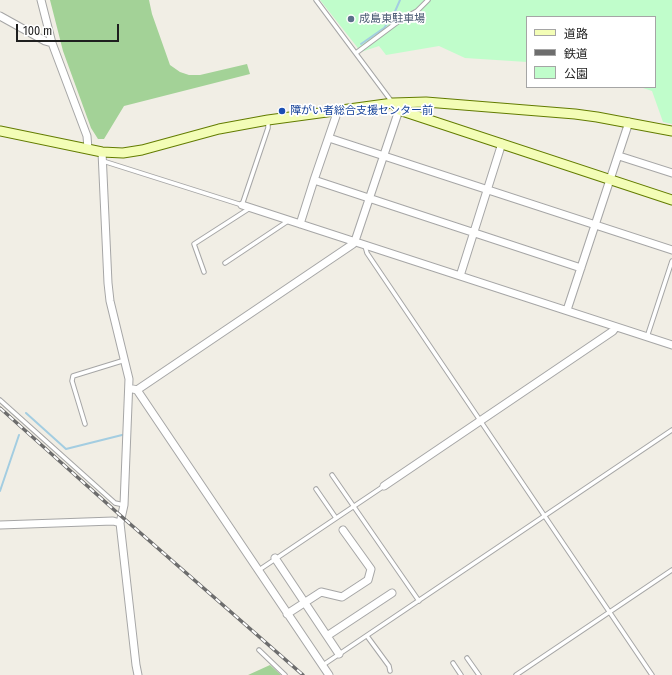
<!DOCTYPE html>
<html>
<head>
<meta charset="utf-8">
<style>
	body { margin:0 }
	#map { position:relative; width:672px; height:675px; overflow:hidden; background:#f1eee5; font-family:"Fira Sans Condensed","Noto Sans JP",sans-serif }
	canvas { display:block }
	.legend { position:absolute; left:526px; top:16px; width:130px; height:72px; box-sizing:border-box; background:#fff; border:1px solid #a5a5a5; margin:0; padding:5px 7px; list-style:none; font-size:12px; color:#1f1f1f }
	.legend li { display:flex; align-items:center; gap:8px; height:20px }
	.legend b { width:20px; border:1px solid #a5a5a5 }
	.scale { position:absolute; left:16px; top:24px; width:103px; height:18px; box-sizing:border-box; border:2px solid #1f1f1f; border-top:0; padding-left:5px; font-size:12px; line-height:14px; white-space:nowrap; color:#1f1f1f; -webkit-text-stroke:3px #fff; paint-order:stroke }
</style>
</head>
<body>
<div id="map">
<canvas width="672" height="675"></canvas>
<ul class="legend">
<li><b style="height:5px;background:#f3fdb6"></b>道路</li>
<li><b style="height:5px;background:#6d6d6d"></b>鉄道</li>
<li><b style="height:11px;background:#c0fdcb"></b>公園</li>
</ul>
<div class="scale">100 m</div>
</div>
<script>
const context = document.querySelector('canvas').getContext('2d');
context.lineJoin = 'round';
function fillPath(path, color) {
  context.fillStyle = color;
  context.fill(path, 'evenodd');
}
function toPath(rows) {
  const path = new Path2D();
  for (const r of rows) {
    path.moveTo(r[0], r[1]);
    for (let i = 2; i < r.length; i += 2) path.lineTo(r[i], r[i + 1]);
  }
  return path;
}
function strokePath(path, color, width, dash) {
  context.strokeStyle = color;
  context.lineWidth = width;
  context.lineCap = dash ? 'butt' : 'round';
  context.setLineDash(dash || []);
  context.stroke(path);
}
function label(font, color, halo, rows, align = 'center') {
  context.font = font + ' "Fira Sans Condensed","Noto Sans JP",sans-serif';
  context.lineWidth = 3.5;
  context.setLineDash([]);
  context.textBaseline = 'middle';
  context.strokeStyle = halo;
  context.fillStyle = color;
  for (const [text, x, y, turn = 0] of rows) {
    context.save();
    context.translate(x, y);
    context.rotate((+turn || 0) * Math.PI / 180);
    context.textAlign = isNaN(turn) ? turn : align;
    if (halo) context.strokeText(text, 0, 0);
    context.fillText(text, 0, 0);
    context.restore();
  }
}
fillPath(toPath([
	[50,0,149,0,152,14,170,65,180,72,189,75,200,75,247,64,250,74,124,106,104,139,98,139,91,128,63,51],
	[270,665,281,675,248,675]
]), '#a3d297');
fillPath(toPath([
	[320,0,672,0,672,124,663,122,652,91,640,87,655,87,655,17,527,17,527,62,465,58,439,46,386,55,379,46,361,52]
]), '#c0fdcb');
strokePath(toPath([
	[361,44,384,28,393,16,400,0],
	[26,413,66,449,122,435],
	[0,491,19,435]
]), '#a3cde1', 2);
const lane = toPath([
	[316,0,392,102],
	[356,53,399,21,417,11,428,0],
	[103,161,242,205,268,128,268,121],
	[365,246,367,253,652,675],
	[225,263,288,221],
	[204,272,194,244,250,208],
	[647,337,672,261],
	[0,400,115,503,124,505],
	[85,424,72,381,73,376,125,360],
	[332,475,419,601],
	[316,489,336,518],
	[259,570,384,486],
	[367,636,389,666,390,671],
	[259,650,285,675],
	[467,658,479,675],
	[453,663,461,675],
	[323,665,672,430],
	[516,675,672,570]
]);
const street = toPath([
	[41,0,52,43,87,136,88,149],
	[0,16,45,41,52,43],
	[329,138,672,250],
	[102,152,108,283,110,301,129,379,124,505,120,523,136,665,138,675],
	[619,156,672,173],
	[314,180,581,268],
	[242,205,672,345],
	[300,224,314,180,336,116,336,110],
	[460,276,502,143],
	[567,310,629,122],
	[133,389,137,390,329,675],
	[137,390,353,244,355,241,399,110],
	[384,486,613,331,616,327],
	[0,525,113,521,120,523],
	[275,558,339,654],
	[287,614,321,592,342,597,368,580,371,569,343,530],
	[327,636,392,593]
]);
const secondary = toPath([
	[393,103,399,110,672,200],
	[0,131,102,152,123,153,142,150,219,129,268,120,393,103,426,102,575,114,597,117,672,131]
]);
strokePath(lane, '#a6a6a6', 5.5);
strokePath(street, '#a6a6a6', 9);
strokePath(secondary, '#637c00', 11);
strokePath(lane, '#fff', 3.5);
strokePath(street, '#fff', 7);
strokePath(secondary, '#f3fdb6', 9);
const rail = toPath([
	[0,408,121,516,303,675]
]);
strokePath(rail, '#6d6d6d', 3.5);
strokePath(rail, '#fff', 2, [6]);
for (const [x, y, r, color] of [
	[351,19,4,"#5c6f8a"],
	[282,111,4,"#1a4fb4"]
]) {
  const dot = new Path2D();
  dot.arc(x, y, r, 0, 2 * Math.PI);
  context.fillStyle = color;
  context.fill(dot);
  strokePath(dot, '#fff', 1.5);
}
label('11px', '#4e5e75', '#fff', [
	["成島東駐車場",359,19]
], 'left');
label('11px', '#164399', '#fff', [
	["障がい者総合支援センター前",290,111]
], 'left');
</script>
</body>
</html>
